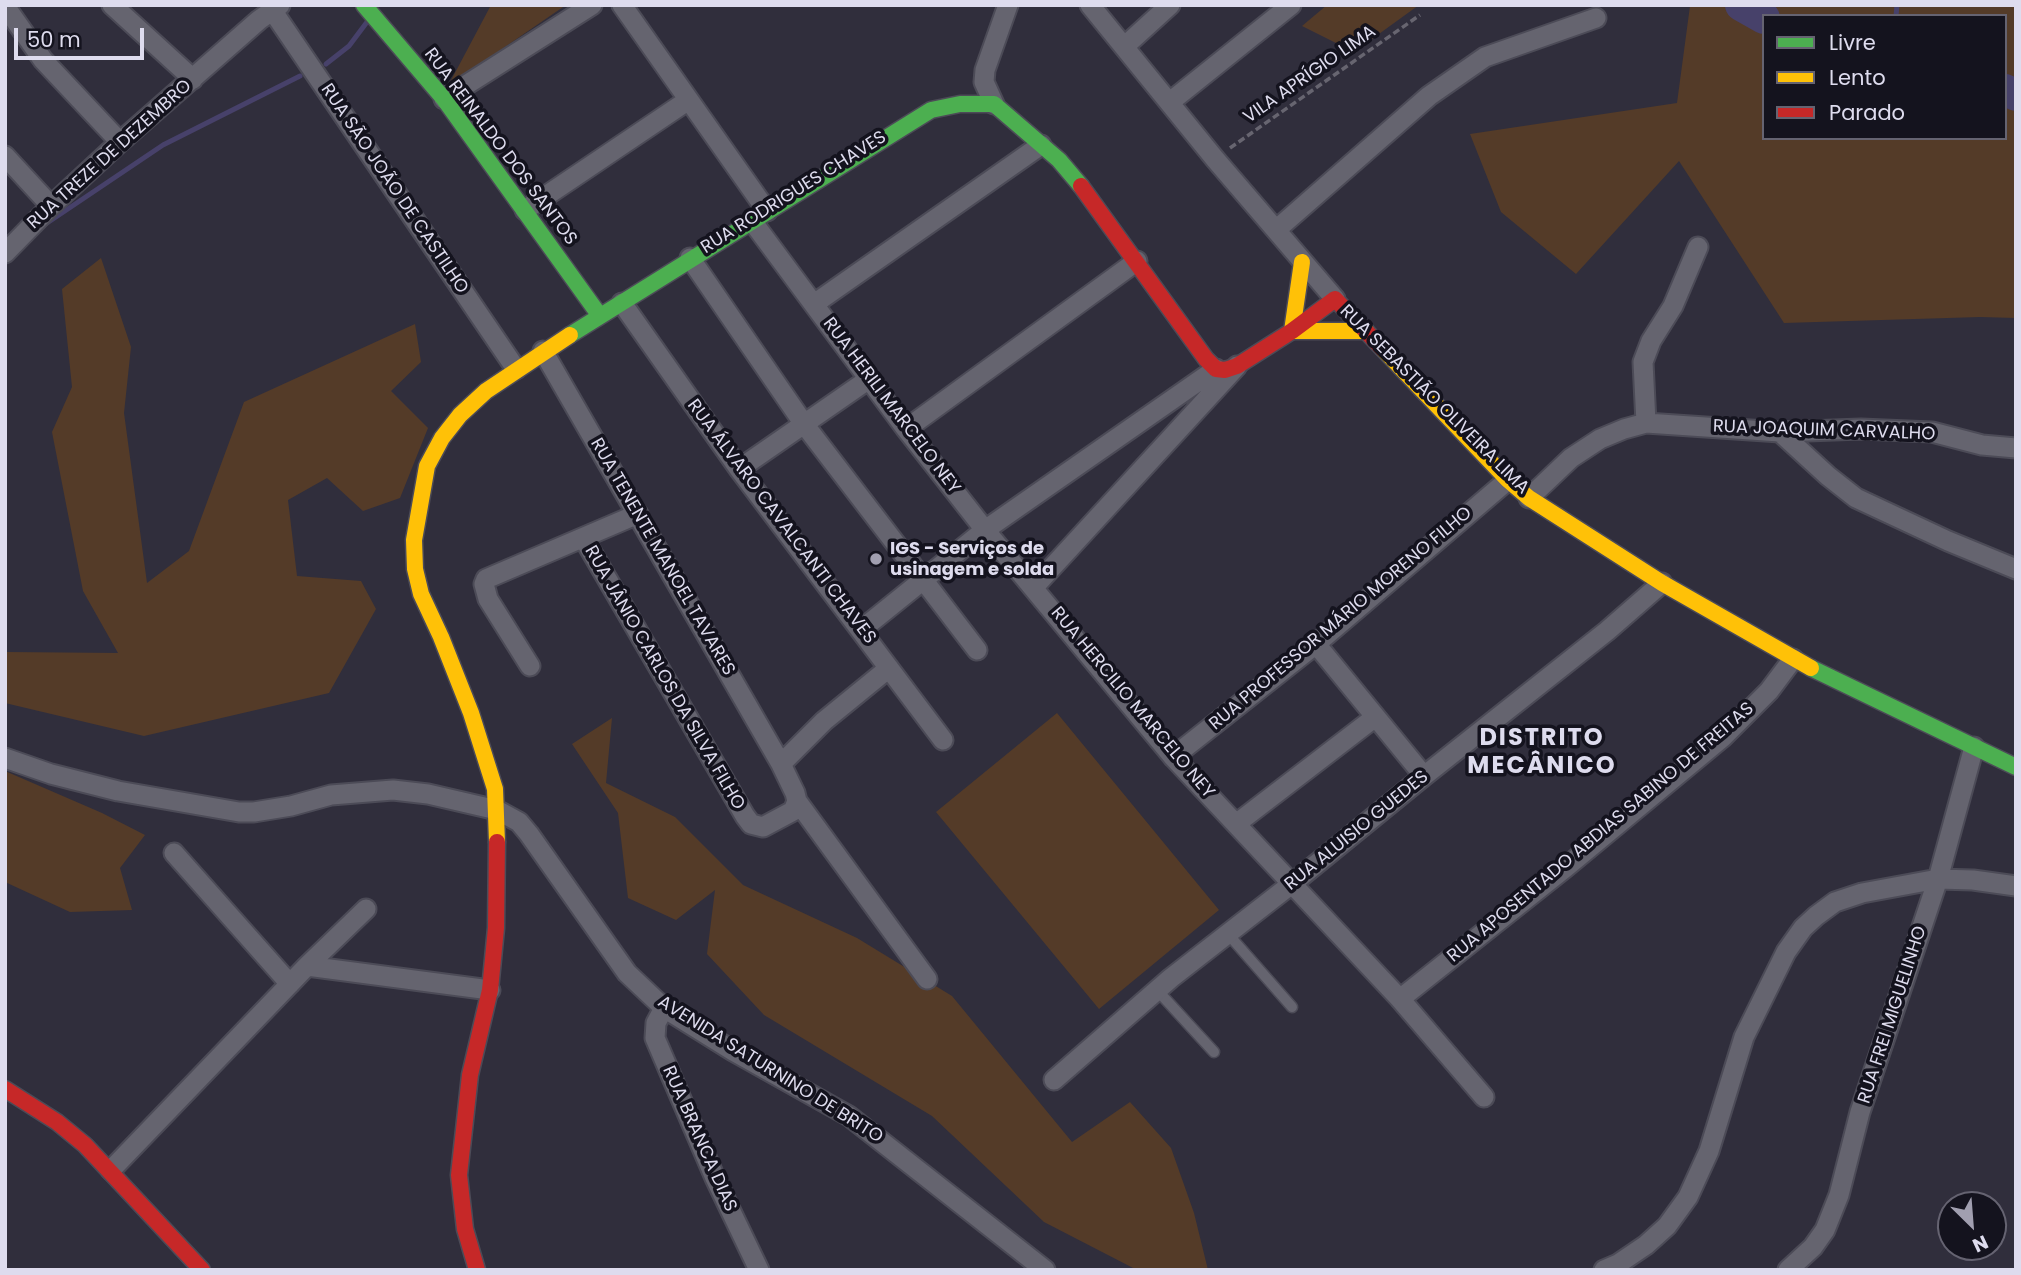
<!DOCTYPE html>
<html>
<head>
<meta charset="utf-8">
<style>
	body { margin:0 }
	#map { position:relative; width:2021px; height:1275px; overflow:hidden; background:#302e3c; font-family:Poppins,sans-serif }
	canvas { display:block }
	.frame { position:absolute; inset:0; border:7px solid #dedcee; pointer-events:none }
	.legend { position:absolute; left:1762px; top:14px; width:245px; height:126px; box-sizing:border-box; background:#14131e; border:2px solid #656371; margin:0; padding:9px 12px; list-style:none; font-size:21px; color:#dedcee }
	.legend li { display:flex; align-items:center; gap:14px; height:35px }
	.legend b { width:35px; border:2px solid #656371 }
	.north { position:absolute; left:1937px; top:1191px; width:70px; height:70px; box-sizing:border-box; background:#14131e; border:2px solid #656371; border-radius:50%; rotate:155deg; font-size:19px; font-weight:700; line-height:28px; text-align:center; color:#dedcee }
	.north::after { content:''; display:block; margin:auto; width:24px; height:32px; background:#a19fb0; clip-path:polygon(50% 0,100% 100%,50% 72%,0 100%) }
	.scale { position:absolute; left:14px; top:28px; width:130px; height:32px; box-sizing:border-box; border:4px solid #dedcee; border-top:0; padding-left:9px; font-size:21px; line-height:24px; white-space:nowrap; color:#dedcee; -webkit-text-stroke:5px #14131e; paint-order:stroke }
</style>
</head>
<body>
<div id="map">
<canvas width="2021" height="1275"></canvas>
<div class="frame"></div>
<ul class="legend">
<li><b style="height:9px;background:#4caf50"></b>Livre</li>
<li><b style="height:9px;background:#ffc107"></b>Lento</li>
<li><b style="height:9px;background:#c62828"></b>Parado</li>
</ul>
<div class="north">N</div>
<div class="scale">50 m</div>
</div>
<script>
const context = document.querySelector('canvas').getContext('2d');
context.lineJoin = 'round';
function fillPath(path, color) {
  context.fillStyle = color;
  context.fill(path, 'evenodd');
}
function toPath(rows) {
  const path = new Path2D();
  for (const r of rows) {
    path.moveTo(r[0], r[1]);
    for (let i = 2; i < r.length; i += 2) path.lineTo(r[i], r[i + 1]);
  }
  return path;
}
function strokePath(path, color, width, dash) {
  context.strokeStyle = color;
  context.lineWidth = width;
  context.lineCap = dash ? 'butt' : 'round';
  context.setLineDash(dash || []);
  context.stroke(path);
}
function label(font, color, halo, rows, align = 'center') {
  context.font = font + ' Poppins,sans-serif';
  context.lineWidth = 7;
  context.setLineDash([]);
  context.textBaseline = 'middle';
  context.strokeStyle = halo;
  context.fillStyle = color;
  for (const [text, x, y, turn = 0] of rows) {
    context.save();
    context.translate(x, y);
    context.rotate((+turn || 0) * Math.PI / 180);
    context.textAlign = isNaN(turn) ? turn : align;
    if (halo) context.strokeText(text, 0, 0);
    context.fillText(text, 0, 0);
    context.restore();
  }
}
fillPath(toPath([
	[491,5,566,5,448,86],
	[1327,5,1419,5,1354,52,1302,26],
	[1688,5,2016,5,2016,318,1980,317,1784,323,1679,161,1576,274,1501,212,1470,134,1677,103,1690,6],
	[1764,16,2005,16,2005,138,1764,138],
	[101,258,131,347,124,413,147,583,189,551,244,402,415,324,421,362,391,391,428,428,400,498,363,511,327,478,288,500,297,576,361,581,376,609,329,693,144,736,5,703,5,652,118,653,83,591,52,432,72,387,62,289],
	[1057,713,1219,910,1099,1009,936,812],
	[612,718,606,783,675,817,743,885,857,938,952,996,1072,1142,1130,1102,1171,1148,1194,1213,1208,1270,1137,1270,1044,1222,932,1116,764,1015,707,954,715,890,676,920,628,898,618,813,572,744],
	[5,771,102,813,145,835,120,868,132,910,70,912,5,882]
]), '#543b28');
strokePath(toPath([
	[1896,16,1897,5],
	[326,64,349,46,367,22],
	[47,223,163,145,300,76]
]), '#47416a', 5);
strokePath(toPath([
	[1741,5,1764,18],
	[2005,90,2016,95]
]), '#47416a', 32);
const lane = toPath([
	[1228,934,1292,1007],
	[1157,990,1214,1052]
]);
const street = toPath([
	[112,5,193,79],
	[622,5,767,211],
	[1090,5,1215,159,1335,299],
	[5,6,43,60,120,142],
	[272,10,516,369],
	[1125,46,1170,5],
	[444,99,592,5],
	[1170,102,1291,5],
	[994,104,984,82,985,70,1008,5],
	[5,156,51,206],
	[525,210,687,101],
	[752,221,906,429,985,530,1173,757,1400,999,1484,1097],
	[1276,230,1429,96,1485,57,1596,18],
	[5,253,51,206,120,142,259,20,280,5],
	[690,258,804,424,977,650],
	[622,303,739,469,943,740],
	[814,304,1041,145],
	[543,351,781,764,795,793,797,801,793,811,763,827,751,824,745,816,584,539],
	[1646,423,1643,362,1651,341,1673,306,1698,247],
	[906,429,1137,261],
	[1780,432,1828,476,1856,498,1948,541,2016,569],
	[739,469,869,379],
	[1529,498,1571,458,1600,439,1624,429,1646,423,1780,432,1861,429,1932,432,1982,445,2016,448],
	[1034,587,1237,366],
	[861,630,985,530,1216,369],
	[1316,644,1424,776],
	[530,666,488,599,484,584,486,579,638,514],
	[1173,757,1316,644,1508,480],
	[5,758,51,774,118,791,239,812,254,812,291,806,331,795,393,790,428,794,497,810,519,822,529,834,627,973,664,1008,733,1051,849,1116,1045,1270],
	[781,764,824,721,889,668],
	[797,801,927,979],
	[1236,824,1374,718],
	[174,853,290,984],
	[307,966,490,990],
	[1400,999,1565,868,1722,738,1769,691,1793,659],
	[664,1008,656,1023,655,1038,715,1178,759,1270],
	[1054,1080,1171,978,1293,883,1424,776,1607,631,1662,583],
	[111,1170,307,966,366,909],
	[1604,1270,1618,1264,1646,1245,1667,1226,1688,1197,1709,1151,1744,1037,1786,952,1803,928,1816,916,1835,902,1862,893,1938,879,1973,880,2016,886],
	[1788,1270,1813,1247,1825,1230,1839,1195,1860,1112,1938,879,1974,747]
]);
const fast = toPath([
	[364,5,444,99,600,316],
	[570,335,931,110,960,104,994,104,1059,160,1081,186],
	[1811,668,2016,767]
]);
const slow = toPath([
	[1302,262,1292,331,1366,331],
	[1383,349,1508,480,1529,498,1662,583,1811,668],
	[497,842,495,789,471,713,441,637,421,594,415,569,414,540,427,466,442,438,460,415,486,391,570,335]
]);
const jam = toPath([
	[1081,186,1206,359,1216,369,1225,370,1237,366,1292,331,1335,299,1383,349],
	[5,1089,57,1122,85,1145,202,1270],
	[477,1270,465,1229,459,1175,470,1075,490,990,496,928,497,842]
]);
strokePath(lane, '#4c4b57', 13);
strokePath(street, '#4c4b57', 23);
strokePath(fast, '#4c4b57', 19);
strokePath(slow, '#4c4b57', 19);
strokePath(jam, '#4c4b57', 19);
strokePath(toPath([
	[1230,148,1420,15]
]), '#676570', 3.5, [7, 3.5]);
strokePath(lane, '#65646f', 10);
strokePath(street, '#65646f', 19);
strokePath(fast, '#4caf50', 16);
strokePath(slow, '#ffc107', 16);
strokePath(jam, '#c62828', 16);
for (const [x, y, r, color] of [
	[876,559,7,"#a19fb0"]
]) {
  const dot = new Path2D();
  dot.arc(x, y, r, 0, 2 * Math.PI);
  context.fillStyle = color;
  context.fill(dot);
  strokePath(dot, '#14131e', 2.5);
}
label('18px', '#dedcee', '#14131e', [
	["VILA APRÍGIO LIMA",1310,75,-35],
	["RUA REINALDO DOS SANTOS",500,147,53],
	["RUA TREZE DE DEZEMBRO",110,155,-42],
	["RUA SÃO JOÃO DE CASTILHO",394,189,56],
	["RUA RODRIGUES CHAVES",794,193,-32],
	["RUA SEBASTIÃO OLIVEIRA LIMA",1434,400,45],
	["RUA HERILI MARCELO NEY",891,406,53],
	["RUA JOAQUIM CARVALHO",1824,431,2],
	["RUA ÁLVARO CAVALCANTI CHAVES",781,522,53],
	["RUA TENENTE MANOEL TAVARES",662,557,60],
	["RUA PROFESSOR MÁRIO MORENO FILHO",1341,619,-40],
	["RUA JÂNIO CARLOS DA SILVA FILHO",664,678,60],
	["RUA HERCILIO MARCELO NEY",1132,703,50],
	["RUA ALUISIO GUEDES",1357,831,-39],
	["RUA APOSENTADO ABDIAS SABINO DE FREITAS",1601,833,-40],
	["RUA FREI MIGUELINHO",1893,1015,-72],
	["AVENIDA SATURNINO DE BRITO",770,1070,32],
	["RUA BRANCA DIAS",699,1139,66]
]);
label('bold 18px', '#dedcee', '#14131e', [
	["IGS - Serviços de",890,549],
	["usinagem e solda",890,570]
], 'left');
context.letterSpacing = '2px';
label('bold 24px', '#dedcee', '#14131e', [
	["DISTRITO",1542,739],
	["MECÂNICO",1542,767]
]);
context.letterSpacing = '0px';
</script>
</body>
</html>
